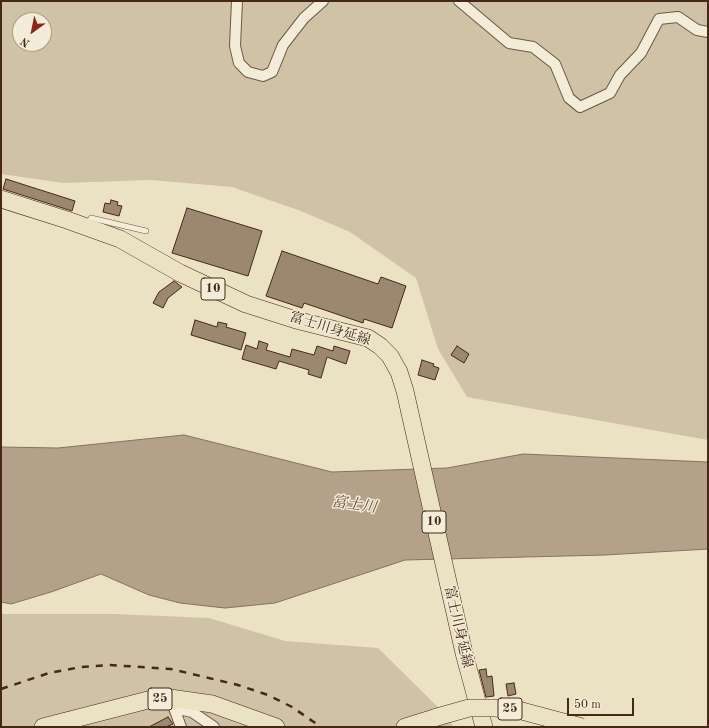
<!DOCTYPE html>
<html>
<head>
<meta charset="utf-8">
<style>
	body { margin:0 }
	#map { position:relative; width:709px; height:728px; overflow:hidden; background:#ebe1c3; font-family:"Old Standard TT",serif }
	canvas { display:block }
	.frame { position:absolute; inset:0; border:2px solid #462818; pointer-events:none }
	.north { position:absolute; left:12px; top:12px; width:40px; height:40px; box-sizing:border-box; background:#f2ecd8; border:1px solid #ad9e8b; border-radius:50%; rotate:213deg; font-size:11px; font-weight:700; line-height:16px; text-align:center; color:#462818 }
	.north::after { content:''; display:block; margin:auto; width:14px; height:18px; background:#8f2418; clip-path:polygon(50% 0,100% 100%,50% 72%,0 100%) }
	.scale { position:absolute; left:567px; top:698px; width:67px; height:18px; box-sizing:border-box; border:2px solid #462818; border-top:0; padding-left:5px; font-size:12px; line-height:14px; white-space:nowrap; color:#462818; -webkit-text-stroke:3px #f2ecd8; paint-order:stroke }
</style>
</head>
<body>
<div id="map">
<canvas width="709" height="728"></canvas>
<div class="frame"></div>
<div class="north">N</div>
<div class="scale">50 m</div>
</div>
<script>
const context = document.querySelector('canvas').getContext('2d');
context.lineJoin = 'round';
function fillPath(path, color) {
  context.fillStyle = color;
  context.fill(path, 'evenodd');
}
function toPath(rows) {
  const path = new Path2D();
  for (const r of rows) {
    path.moveTo(r[0], r[1]);
    for (let i = 2; i < r.length; i += 2) path.lineTo(r[i], r[i + 1]);
  }
  return path;
}
function strokePath(path, color, width, dash) {
  context.strokeStyle = color;
  context.lineWidth = width;
  context.lineCap = dash ? 'butt' : 'round';
  context.setLineDash(dash || []);
  context.stroke(path);
}
function label(font, color, halo, rows, align = 'center') {
  context.font = font + ' "Old Standard TT","Noto Serif JP",serif';
  context.lineWidth = 3;
  context.setLineDash([]);
  context.textBaseline = 'middle';
  context.strokeStyle = halo;
  context.fillStyle = color;
  for (const [text, x, y, turn = 0] of rows) {
    context.save();
    context.translate(x, y);
    context.rotate((+turn || 0) * Math.PI / 180);
    context.textAlign = isNaN(turn) ? turn : align;
    if (halo) context.strokeText(text, 0, 0);
    context.fillText(text, 0, 0);
    context.restore();
  }
}
fillPath(toPath([
	[1,1,708,1,708,440,467,397,438,349,416,278,350,232,301,211,232,187,151,180,64,183,1,174],
	[20,20,44,20,44,44,20,44],
	[1,614,115,614,209,618,285,641,378,648,449,718,453,727,1,727]
]), '#cfc2a6');
const water = toPath([
	[184,435,332,472,447,468,523,454,708,462,708,549,605,555,405,560,275,603,225,608,180,603,149,595,101,574,51,592,11,604,1,602,1,447,58,448,184,435]
]);
fillPath(water, '#b3a289');
strokePath(water, '#87715c', 1);
const building = toPath([
	[6,179,75,201,72,211,3,189,6,179],
	[111,200,118,202,117,205,122,206,119,216,103,212,105,203,110,204,111,200],
	[187,208,262,231,248,276,172,253,187,208],
	[282,251,378,284,381,277,406,286,392,328,364,319,363,323,304,303,302,308,266,296,282,251],
	[174,281,182,287,168,298,163,308,153,303,159,292,174,281],
	[195,320,217,327,218,322,227,324,226,327,246,333,241,350,191,335,195,320],
	[259,341,268,344,266,350,290,357,292,349,314,355,317,346,333,351,334,346,350,351,346,364,327,357,321,378,308,374,309,370,279,361,276,369,242,359,246,345,257,349,259,341],
	[457,346,469,354,464,363,451,355,457,346],
	[422,360,434,364,433,366,439,368,435,380,418,375,422,360],
	[486,669,487,677,492,676,494,696,486,697,479,670,486,669],
	[514,683,516,694,508,696,506,684,514,683],
	[168,717,173,724,166,727,149,727,168,717]
]);
fillPath(building, '#9c8871');
strokePath(building, '#462818', 1);
const lane = toPath([
	[88,224,91,218,146,231]
]);
const street = toPath([
	[237,1,235,46,239,63,248,72,263,76,272,72,283,45,304,18,323,1],
	[459,1,509,43,533,47,555,64,569,98,580,107,610,93,620,75,641,53,659,19,678,17,697,30,708,32],
	[174,708,192,712,214,727],
	[174,708,181,727]
]);
const primary = toPath([
	[1,199,67,220,120,239,180,273,246,304,296,320,368,338,380,346,390,356,399,372,405,391,464,653,484,727],
	[43,727,148,700,170,698,212,704,276,727],
	[405,727,437,717]
]);
strokePath(lane, '#6f5643', 6);
strokePath(street, '#6f5643', 12);
strokePath(primary, '#462818', 18);
strokePath(lane, '#f2ecd8', 5);
strokePath(street, '#f2ecd8', 10);
strokePath(primary, '#ebe1c3', 17);
strokePath(toPath([
	[1,689,49,673,81,667,110,665,171,669,238,685,268,695,292,707,321,727]
]), '#462818', 2.5, [7, 7]);
const primaryBridge = toPath([
	[437,717,469,708,494,708,518,710,582,727]
]);
strokePath(primaryBridge, '#462818', 18, []);
strokePath(primaryBridge, '#ebe1c3', 17);
for (const [x, y, w] of [
	[213,289,24],
	[434,522,24],
	[160,699,24],
	[510,709,24]
]) {
  const box = new Path2D();
  box.roundRect(x - w / 2, y - 11, w, 22, 3);
  context.fillStyle = '#f2ecd8';
  context.fill(box);
  strokePath(box, '#462818', 1);
}
label('bold 13px', '#462818', null, [
	["10",213,289],
	["10",434,522],
	["25",160,699],
	["25",510,709]
]);
label('14px', '#462818', '#f2ecd8', [
	["富士川身延線",330,329,17],
	["富士川身延線",458,627,77]
]);
label('italic 15px', '#674d3a', '#f2ecd8', [
	["富士川",354,505,8]
]);
</script>
</body>
</html>
